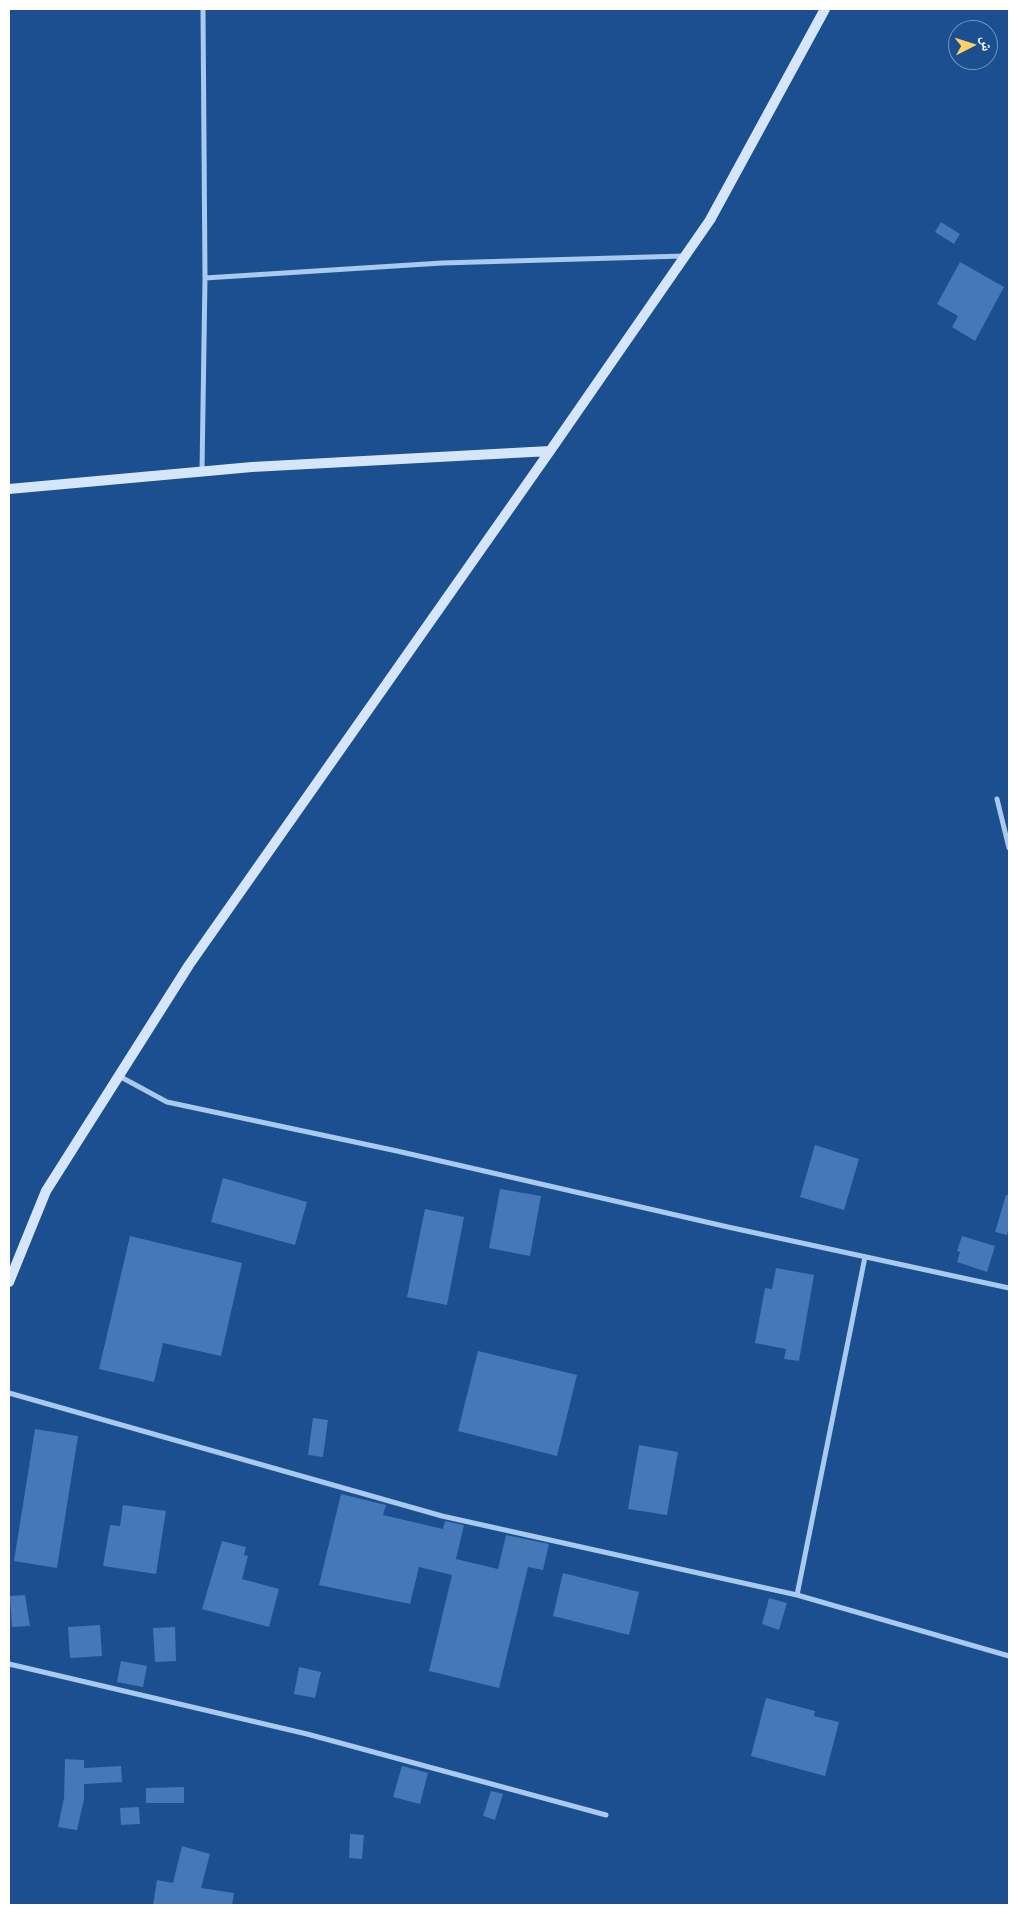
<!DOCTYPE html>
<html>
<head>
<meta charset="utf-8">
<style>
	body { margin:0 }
	#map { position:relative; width:1018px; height:1914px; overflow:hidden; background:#1b4f8f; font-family:Cabin,"Noto Naskh Arabic",sans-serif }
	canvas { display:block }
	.frame { position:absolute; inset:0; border:10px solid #fff; pointer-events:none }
	.north { position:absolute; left:948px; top:20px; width:50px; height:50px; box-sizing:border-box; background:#1b4f8f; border:1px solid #7695bc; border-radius:50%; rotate:85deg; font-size:14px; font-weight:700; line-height:20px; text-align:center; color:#fff }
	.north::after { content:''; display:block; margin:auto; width:18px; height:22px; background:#ffd166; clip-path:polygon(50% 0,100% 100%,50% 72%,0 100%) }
</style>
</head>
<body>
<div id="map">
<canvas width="1018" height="1914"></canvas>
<div class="frame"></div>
<div class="north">ش</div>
</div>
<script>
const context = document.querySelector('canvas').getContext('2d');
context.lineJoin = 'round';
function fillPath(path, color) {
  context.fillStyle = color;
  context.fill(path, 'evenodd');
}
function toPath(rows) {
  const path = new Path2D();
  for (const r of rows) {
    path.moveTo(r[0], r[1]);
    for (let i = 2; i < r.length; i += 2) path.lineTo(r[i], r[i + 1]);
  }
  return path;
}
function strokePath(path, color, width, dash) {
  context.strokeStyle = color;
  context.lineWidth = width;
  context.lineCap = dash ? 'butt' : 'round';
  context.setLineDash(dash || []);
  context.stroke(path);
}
fillPath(toPath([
	[941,222,960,234,954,244,935,232],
	[960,262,1004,287,975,341,952,327,958,316,937,304],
	[815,1145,859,1159,844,1210,800,1197],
	[223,1178,307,1202,295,1245,211,1222],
	[500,1189,541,1196,530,1256,489,1248],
	[1006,1195,1009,1195,1009,1227,1007,1235,995,1232],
	[425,1209,464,1217,447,1305,407,1297],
	[130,1236,242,1263,221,1356,163,1343,154,1382,99,1369],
	[962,1236,995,1246,987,1272,957,1262,960,1252,957,1251],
	[776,1268,814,1275,799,1361,784,1359,786,1349,755,1343,765,1288,772,1289],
	[478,1351,577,1375,557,1456,458,1431],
	[313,1418,328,1420,323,1457,308,1455],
	[35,1429,78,1436,57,1568,14,1561],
	[639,1445,678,1452,667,1515,628,1509],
	[341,1494,386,1505,383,1515,443,1529,445,1521,464,1525,456,1559,498,1569,506,1535,549,1544,543,1570,528,1567,499,1688,429,1671,452,1575,419,1567,410,1604,319,1585],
	[123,1505,166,1511,156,1574,103,1566,110,1525,120,1526],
	[222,1541,246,1547,244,1555,248,1556,242,1579,279,1589,269,1627,202,1609],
	[563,1573,639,1592,629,1635,553,1616],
	[25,1595,30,1626,12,1627,10,1596],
	[769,1598,787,1603,779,1630,762,1624],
	[100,1625,102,1656,70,1658,68,1627],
	[175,1627,176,1661,155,1662,153,1628],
	[121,1661,147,1666,143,1687,117,1682],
	[299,1667,321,1672,315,1698,294,1694],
	[766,1698,815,1711,814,1716,839,1722,825,1776,751,1756],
	[65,1759,84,1760,84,1768,121,1766,122,1782,84,1784,84,1799,77,1830,58,1827,64,1798],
	[402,1766,428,1773,420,1804,393,1797],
	[184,1787,184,1803,146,1803,146,1788],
	[491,1791,503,1794,495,1820,483,1816],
	[139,1807,140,1824,121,1825,120,1808],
	[350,1834,364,1835,362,1859,349,1858],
	[182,1846,210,1854,201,1888,234,1893,232,1905,153,1905,157,1880,173,1883]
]), '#4478b7');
strokePath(toPath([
	[205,278,442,263,684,256],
	[202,471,205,278,203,9],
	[997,799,1009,848],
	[119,1076,167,1102,397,1151,728,1227,1009,1288],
	[9,1393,442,1516,797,1595,1009,1656],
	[797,1595,865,1257],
	[9,1664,307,1734,606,1815]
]), '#a9c9ee', 5);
strokePath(toPath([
	[9,489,252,467,550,451],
	[9,1282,46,1191,189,965,550,451,710,220,825,9]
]), '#d6e6fa', 10);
</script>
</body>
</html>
